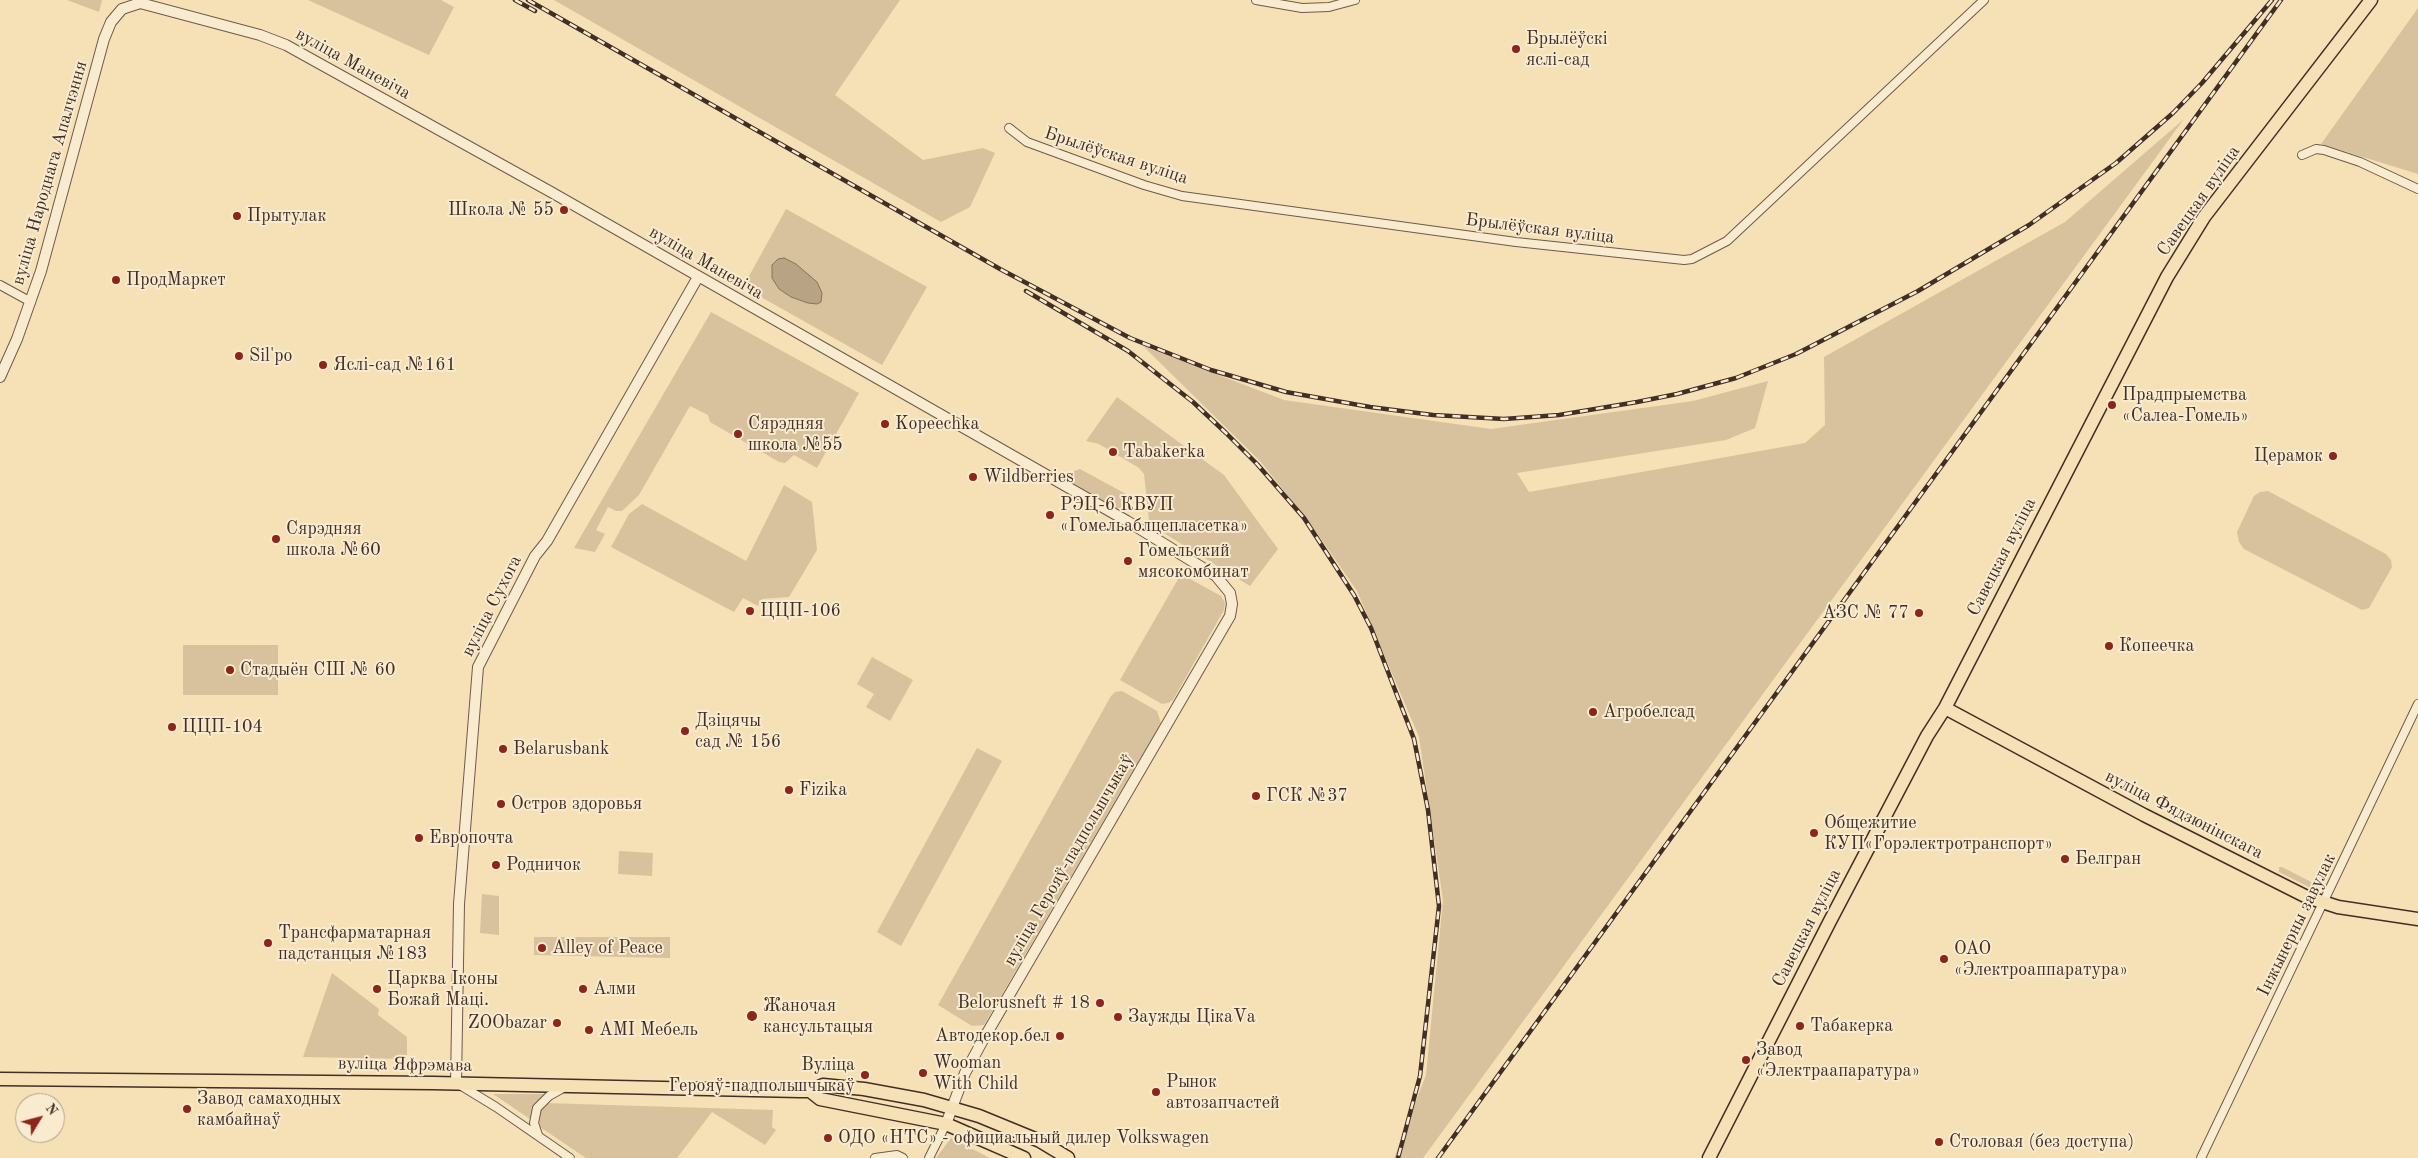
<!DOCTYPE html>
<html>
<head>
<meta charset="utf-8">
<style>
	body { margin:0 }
	#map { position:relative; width:2418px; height:1158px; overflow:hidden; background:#f6e0b5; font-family:"Old Standard TT",serif }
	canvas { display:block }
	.north { position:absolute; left:15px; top:1093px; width:50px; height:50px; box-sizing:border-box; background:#f9ebcf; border:1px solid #af9f8b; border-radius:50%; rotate:53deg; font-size:14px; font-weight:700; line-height:20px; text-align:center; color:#412e26 }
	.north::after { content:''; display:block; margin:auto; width:18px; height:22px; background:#8f2418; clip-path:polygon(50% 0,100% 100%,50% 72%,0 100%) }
</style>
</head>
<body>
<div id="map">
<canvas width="2418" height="1158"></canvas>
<div class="north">N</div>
</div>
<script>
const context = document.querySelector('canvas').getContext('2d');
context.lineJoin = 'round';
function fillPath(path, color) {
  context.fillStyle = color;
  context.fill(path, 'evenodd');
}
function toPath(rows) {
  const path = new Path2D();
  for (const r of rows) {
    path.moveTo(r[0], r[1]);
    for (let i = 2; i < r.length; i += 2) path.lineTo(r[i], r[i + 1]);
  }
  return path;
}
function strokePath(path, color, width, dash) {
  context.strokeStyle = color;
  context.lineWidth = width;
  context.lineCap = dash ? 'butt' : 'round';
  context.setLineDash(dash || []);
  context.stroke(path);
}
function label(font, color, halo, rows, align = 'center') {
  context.font = font + ' "Old Standard TT",serif';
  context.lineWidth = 4;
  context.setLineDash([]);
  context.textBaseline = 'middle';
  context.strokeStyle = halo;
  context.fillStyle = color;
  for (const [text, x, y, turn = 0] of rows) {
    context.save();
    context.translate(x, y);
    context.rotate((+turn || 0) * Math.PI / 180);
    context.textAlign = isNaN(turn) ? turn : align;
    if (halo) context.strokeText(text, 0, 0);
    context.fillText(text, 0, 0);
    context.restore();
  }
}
fillPath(toPath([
	[67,0,102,0,99,12],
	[308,0,441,0,454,7,429,55],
	[554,0,900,0,835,95,923,160,983,148,995,153,970,207,941,222],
	[2418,8,2418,174,2321,144,2366,81],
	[2184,119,1423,1158,1394,1158,1426,1075,1443,900,1419,737,1357,591,1310,523,1260,461,1143,346,1284,400,1491,429,1693,401,1768,381,1755,428,1726,440,1517,473,1529,492,1805,443,1825,425,1824,357,2065,222],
	[786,209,927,287,882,365,743,287],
	[711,312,859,393,817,468,794,455,785,463,779,462,710,422,708,415,690,406,639,495,622,511,616,511,608,507,596,530,605,534,595,552,574,548],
	[1117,397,1224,475,1278,549,1250,586,1154,527,1149,520,1144,474,1139,468,1099,444,1086,441],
	[1080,469,1126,494,1127,501,1123,508,1116,508,1073,483,1072,477,1074,471],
	[784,485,812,502,817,550,789,597,762,599,758,606,743,598,734,612,611,547,629,514,642,504,746,561],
	[2268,491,2386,554,2391,560,2392,567,2369,608,2362,610,2244,549,2239,542,2237,532,2254,496,2260,492],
	[1181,574,1221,596,1225,603,1224,610,1173,700,1168,703,1162,704,1120,680],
	[183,645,278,645,278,695,183,695],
	[872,657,913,680,890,721,866,707,874,694,857,684],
	[1122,691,1157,711,1161,723,984,1025,972,1026,938,1005,1111,696,1115,692],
	[977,748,1002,761,901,946,877,932],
	[619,851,653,853,652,876,618,874],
	[2279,867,2282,867,2319,886,2320,890,2317,891,2279,872],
	[482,894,499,896,499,935,480,933],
	[534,937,670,937,670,958,534,955],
	[332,973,379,1009,378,1015,407,1037,407,1059,303,1057],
	[493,1094,546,1094,534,1105,530,1119],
	[544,1103,773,1110,772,1127,776,1130,765,1145,712,1112,677,1158,586,1158,540,1127,538,1119,539,1110],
	[951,1138,990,1158,936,1158]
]), '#d7c29d');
const water = toPath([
	[784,258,796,264,817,282,822,293,821,302,817,304,808,303,791,297,779,289,772,278,772,265,778,259,784,258]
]);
fillPath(water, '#b8a384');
strokePath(water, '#88745e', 1);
const minor = toPath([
	[1256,0,1302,8,1329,7,1355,0],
	[1009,128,1027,142,1144,185,1182,196,1516,242,1684,260,1692,259,1727,241,1984,0],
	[2302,155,2316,149,2324,150,2360,162,2418,189],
	[0,285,31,302],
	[460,1085,496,1107,570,1158],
	[538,1135,534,1123,537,1108,549,1096,565,1087],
	[875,1158,897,1155,903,1158],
	[929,1158,946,1124],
	[2201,1158,2418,704]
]);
const tertiary = toPath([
	[0,377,17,339,41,271,104,39,111,22,122,9,140,3,260,35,286,45,551,192,1127,521,1216,576,1230,593,1232,604,1230,616,983,1040,965,1073,946,1124],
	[456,1083,459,904,478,667,535,556,547,541,698,277]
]);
const primary = toPath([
	[1945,708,2144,815,2307,897,2338,907,2418,919],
	[0,1079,433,1083,800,1091,810,1091,823,1085,864,1089,924,1100,979,1116,1040,1141,1068,1158],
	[810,1091,820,1099,946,1124,1024,1158],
	[1709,1158,1830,921,1927,736,1945,708,2167,277,2204,217,2371,0]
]);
strokePath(minor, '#6e5a4a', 10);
strokePath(tertiary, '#6e5a4a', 12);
strokePath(primary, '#412e26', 15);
strokePath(minor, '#f9ebcf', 8);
strokePath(tertiary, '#f9ebcf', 10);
strokePath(primary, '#f6e0b5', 12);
const rail = toPath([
	[515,0,535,11],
	[528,0,1000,269,1130,338,1211,370,1286,392,1370,407,1433,415,1504,419,1559,415,1637,402,1677,394,1736,378,1796,354,1918,291,2029,225,2116,163,2173,113,2202,83,2272,0],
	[1026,291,1128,351,1193,402,1226,433,1257,464,1304,518,1354,595,1371,628,1414,739,1428,810,1439,906,1420,1076,1398,1158],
	[1438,1158,2281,0]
]);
strokePath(rail, '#412e26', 4.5);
strokePath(rail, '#f9ebcf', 2.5, [8]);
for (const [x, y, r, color] of [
	[1516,49,5,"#8f2418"],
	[564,210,5,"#8f2418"],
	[237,216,5,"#8f2418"],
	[116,280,5,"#8f2418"],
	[239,356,5,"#8f2418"],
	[323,365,5,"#8f2418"],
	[2112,405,5,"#8f2418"],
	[885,424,5,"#8f2418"],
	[738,434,5,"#8f2418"],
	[1113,452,5,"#8f2418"],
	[2333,456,5,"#8f2418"],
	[973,477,5,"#8f2418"],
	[1050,515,5,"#8f2418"],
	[276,539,5,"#8f2418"],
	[1128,561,5,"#8f2418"],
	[750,611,5,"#8f2418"],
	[1919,613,5,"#8f2418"],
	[2109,646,5,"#8f2418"],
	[230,670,5,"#8f2418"],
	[1593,712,5,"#8f2418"],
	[172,727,5,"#8f2418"],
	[685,731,5,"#8f2418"],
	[503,749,5,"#8f2418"],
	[789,790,5,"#8f2418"],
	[1256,796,5,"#8f2418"],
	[501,804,5,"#8f2418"],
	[1814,833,5,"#8f2418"],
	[419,838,5,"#8f2418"],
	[2065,859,5,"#8f2418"],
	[496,865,5,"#8f2418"],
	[268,943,5,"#8f2418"],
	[542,948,5,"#8f2418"],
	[1944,959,5,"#8f2418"],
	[377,989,5,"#8f2418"],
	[583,989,5,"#8f2418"],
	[1100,1003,5,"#8f2418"],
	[752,1016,6,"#8f2418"],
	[1118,1017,5,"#8f2418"],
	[557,1023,5,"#8f2418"],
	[1800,1026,5,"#8f2418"],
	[589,1030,5,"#8f2418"],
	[1060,1036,5,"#8f2418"],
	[1746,1060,5,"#8f2418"],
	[923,1073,5,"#8f2418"],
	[865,1075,5,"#8f2418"],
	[1156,1092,5,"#8f2418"],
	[187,1109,5,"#8f2418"],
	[828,1138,5,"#8f2418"],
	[1939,1142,5,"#8f2418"]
]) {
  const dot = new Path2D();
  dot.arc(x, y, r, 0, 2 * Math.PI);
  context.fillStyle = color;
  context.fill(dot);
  strokePath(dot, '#f9ebcf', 2);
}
label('18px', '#412e26', '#f9ebcf', [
	["Брылёўскі",1526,39],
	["яслі-сад",1526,60],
	["Школа № 55",554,210,"right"],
	["Прытулак",247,216],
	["ПродМаркет",126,280],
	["Sil'po",249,356],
	["Яслі-сад №161",333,365],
	["Прадпрыемства",2122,395],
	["«Салеа-Гомель»",2122,416],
	["Сярэдняя",748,424],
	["школа №55",748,445],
	["Kopeechka",895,424],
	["Tabakerka",1123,452],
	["Церамок",2323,456,"right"],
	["Wildberries",983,477],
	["РЭЦ-6 КВУП",1060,505],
	["«Гомельаблцепласетка»",1060,526],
	["Сярэдняя",286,529],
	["школа №60",286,550],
	["Гомельский",1138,551],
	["мясокомбинат",1138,572],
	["ЦЦП-106",760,611],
	["АЗС № 77",1909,613,"right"],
	["Копеечка",2119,646],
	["Стадыён СШ № 60",240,670],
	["Агробелсад",1603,712],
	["Дзіцячы",695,721],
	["сад № 156",695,742],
	["ЦЦП-104",182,727],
	["Belarusbank",513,749],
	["Fizika",799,790],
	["ГСК №37",1266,796],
	["Остров здоровья",511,804],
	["Общежитие",1824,823],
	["КУП«Горэлектротранспорт»",1824,844],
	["Европочта",429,838],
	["Белгран",2075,859],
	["Родничок",506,865],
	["Трансфарматарная",278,933],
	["падстанцыя №183",278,954],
	["Alley of Peace",552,948],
	["ОАО",1954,949],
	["«Электроаппаратура»",1954,970],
	["Царква Іконы",387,979],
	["Божай Маці.",387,1000],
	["Алми",593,989],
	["Belorusneft # 18",1090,1003,"right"],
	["Жаночая",763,1006],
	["кансультацыя",763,1027],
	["Заужды ЦікаVа",1128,1017],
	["ZOObazar",547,1023,"right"],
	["Табакерка",1810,1026],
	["AMI Мебель",599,1030],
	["Автодекор.бел",1050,1036,"right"],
	["Завод",1756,1050],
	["«Электраапаратура»",1756,1071],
	["Wooman",933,1063],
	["With Child",933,1084],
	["Вуліца",855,1065,"right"],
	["Герояў-падпольшчыкаў",855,1086,"right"],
	["Рынок",1166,1082],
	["автозапчастей",1166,1103],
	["Завод самаходных",197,1099],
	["камбайнаў",197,1120],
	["ОДО «НТС» - официальный дилер Volkswagen",838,1138],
	["Столовая (без доступа)",1949,1142]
], 'left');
label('18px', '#412e26', '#f9ebcf', [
	["вуліца Маневіча",353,64,29],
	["Брылёўская вуліца",1116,156,18],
	["вуліца Народнага Апалчэння",50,173,-74],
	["Савецкая вуліца",2199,201,-55],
	["Брылёўская вуліца",1540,229,7],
	["вуліца Маневіча",706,263,30],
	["Савецкая вуліца",2002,557,-63],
	["вуліца Сухога",492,606,-63],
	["вуліца Фядзюнінскага",2184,815,27],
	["вуліца Герояў-падпольшчыкаў",1069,860,-60],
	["Інжынерны завулак",2297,925,-64],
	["Савецкая вуліца",1807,928,-63],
	["вуліца Яфрэмава",405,1065,1]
]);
</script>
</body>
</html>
